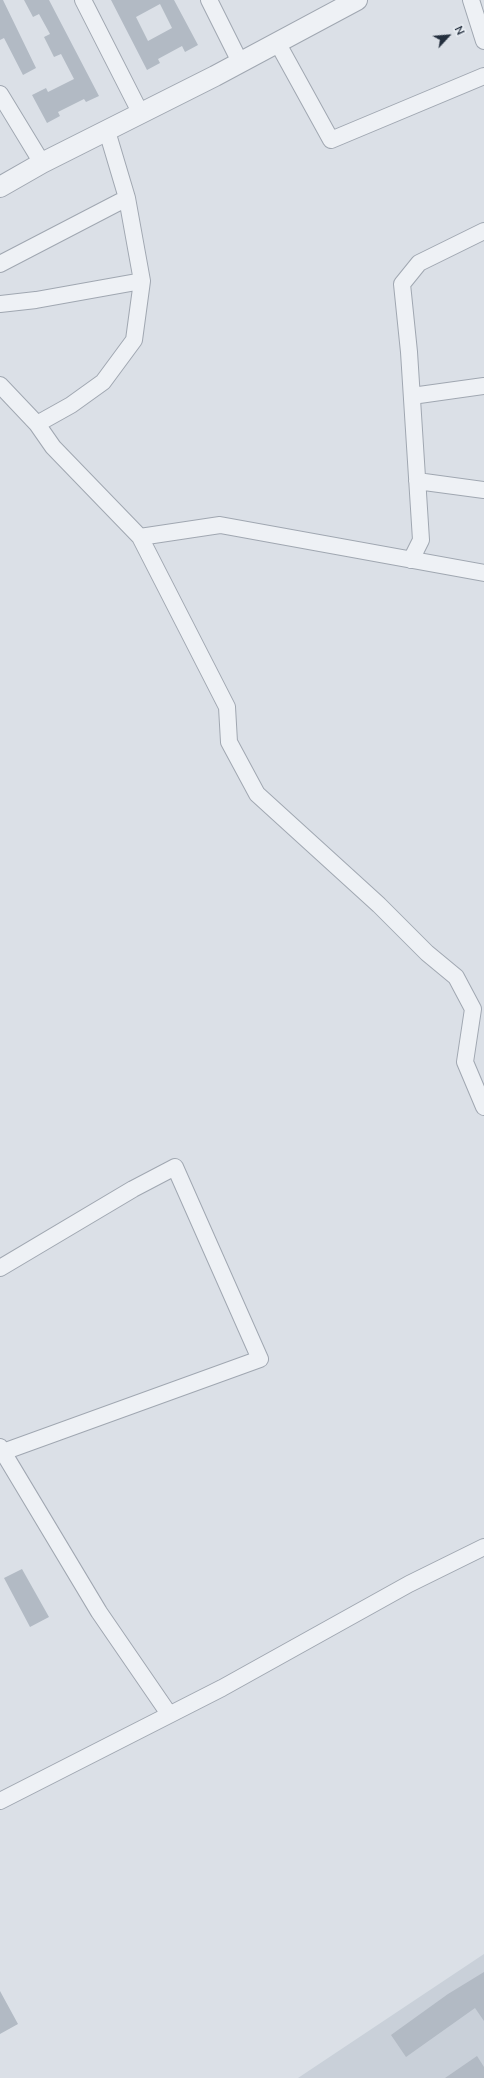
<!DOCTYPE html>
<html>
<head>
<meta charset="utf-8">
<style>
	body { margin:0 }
	#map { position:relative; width:484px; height:2078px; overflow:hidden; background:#dbe0e7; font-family:"Nunito Sans",sans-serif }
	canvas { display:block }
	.north { position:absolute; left:428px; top:16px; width:40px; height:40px; -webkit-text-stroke:3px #eaeff5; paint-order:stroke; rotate:64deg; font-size:11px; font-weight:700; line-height:16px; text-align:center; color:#242f3e }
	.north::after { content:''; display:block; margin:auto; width:14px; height:18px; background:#242f3e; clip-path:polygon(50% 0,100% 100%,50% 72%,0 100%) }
</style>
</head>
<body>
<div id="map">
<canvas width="484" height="2078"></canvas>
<div class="north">N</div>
</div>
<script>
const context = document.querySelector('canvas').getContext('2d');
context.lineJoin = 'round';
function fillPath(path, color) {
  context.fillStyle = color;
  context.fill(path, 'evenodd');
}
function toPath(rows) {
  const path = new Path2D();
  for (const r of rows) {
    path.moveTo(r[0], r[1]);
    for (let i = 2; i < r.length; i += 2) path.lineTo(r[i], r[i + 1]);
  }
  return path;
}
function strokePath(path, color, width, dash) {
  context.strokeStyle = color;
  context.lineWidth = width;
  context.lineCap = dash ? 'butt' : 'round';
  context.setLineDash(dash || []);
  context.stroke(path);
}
fillPath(toPath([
	[484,1954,484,2078,298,2078]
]), '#c9d0d9');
fillPath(toPath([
	[0,0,3,0,36,68,23,75,4,38,0,40],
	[24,0,49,0,99,96,86,102,84,99,58,112,60,116,47,123,32,95,46,88,48,92,74,79,61,54,54,57,44,37,50,34,39,14,33,17],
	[111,0,174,0,198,45,185,52,182,46,158,59,160,63,147,70],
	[160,4,172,28,148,41,136,17],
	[22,1569,49,1617,30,1627,4,1578],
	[484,1972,484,2021,475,2008,406,2057,391,2035,448,1994],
	[0,1991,18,2024,0,2034],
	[477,2056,484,2067,484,2078,445,2078]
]), '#b2bac4');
const minor = toPath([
	[83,0,141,114],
	[209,0,240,62],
	[471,0,484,41],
	[277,42,331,140,484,76],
	[0,94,42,163],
	[0,264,127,198,107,131],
	[0,304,36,300,142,281],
	[0,385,37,424,53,447,140,537,220,525,484,573],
	[412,396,484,386],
	[37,424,71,405,103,382,134,340,142,281,127,198],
	[417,481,484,490],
	[140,537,227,707,229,742,257,794,379,905,427,953,456,977,473,1009,465,1062,484,1107],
	[411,560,421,540,409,352,402,284,419,263,484,231],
	[0,1268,133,1189,175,1167,260,1359,3,1452],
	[0,1447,99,1612,169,1714],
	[0,1801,222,1688,409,1584,484,1547]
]);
const tertiary = toPath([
	[0,187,42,163,215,76,357,0]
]);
strokePath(minor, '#a0a7b1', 18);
strokePath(tertiary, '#a0a7b1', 22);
strokePath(minor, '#eef1f5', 16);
strokePath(tertiary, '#eef1f5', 20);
</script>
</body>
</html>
